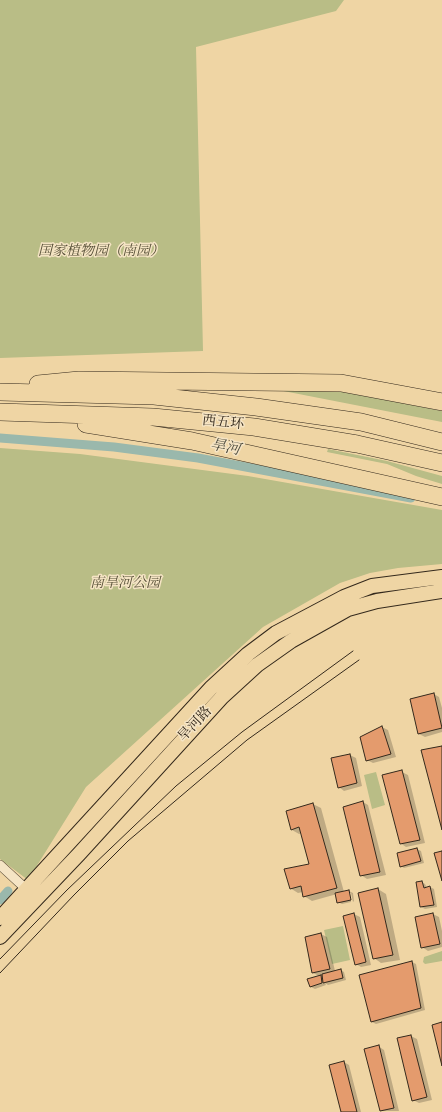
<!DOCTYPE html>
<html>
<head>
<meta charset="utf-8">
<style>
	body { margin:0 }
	canvas { display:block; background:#efd5a4 }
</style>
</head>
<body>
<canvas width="442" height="1112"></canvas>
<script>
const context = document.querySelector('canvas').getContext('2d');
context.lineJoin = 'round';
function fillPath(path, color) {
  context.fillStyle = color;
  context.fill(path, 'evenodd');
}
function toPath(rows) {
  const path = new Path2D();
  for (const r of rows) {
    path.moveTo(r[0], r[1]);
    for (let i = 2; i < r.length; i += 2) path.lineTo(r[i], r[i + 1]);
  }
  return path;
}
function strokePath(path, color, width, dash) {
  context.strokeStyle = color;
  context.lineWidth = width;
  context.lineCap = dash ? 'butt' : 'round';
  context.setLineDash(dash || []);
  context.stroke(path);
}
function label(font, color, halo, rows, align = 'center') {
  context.font = font + ' "Sorts Mill Goudy","Noto Serif SC",serif';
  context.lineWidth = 3;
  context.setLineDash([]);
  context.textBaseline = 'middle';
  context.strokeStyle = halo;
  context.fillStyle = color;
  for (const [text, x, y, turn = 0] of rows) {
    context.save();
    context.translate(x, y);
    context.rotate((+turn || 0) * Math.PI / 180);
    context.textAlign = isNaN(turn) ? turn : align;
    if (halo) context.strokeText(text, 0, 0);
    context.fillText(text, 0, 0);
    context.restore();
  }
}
fillPath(toPath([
	[0,0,344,0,336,11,196,47,203,351,0,358],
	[268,388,337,391,377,398,442,411,442,422],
	[0,448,80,454,248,476,442,510,442,564,398,568,370,573,340,583,263,627,86,787,28,880,0,859],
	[328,449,387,461,442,476,442,484,416,476,387,464,327,452],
	[376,772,385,805,372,809,364,775],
	[343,926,350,960,332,964,324,930],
	[442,951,442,961,425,964,423,962,424,957]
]), '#b9bd86');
fillPath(toPath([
	[434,694,439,697,442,708,442,732,425,737,419,734],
	[382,727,388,730,396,757,373,763,367,760],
	[350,755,356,758,362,786,344,791,339,787,332,759],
	[402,772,408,775,425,843,406,847,400,843],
	[363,802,368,805,386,875,367,879,361,875],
	[313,804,321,808,344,892,349,891,353,893,354,901,353,902,351,893,349,893,351,902,342,904,338,902,337,894,312,901,304,896,303,892,298,893,290,888,310,864,302,833,299,834,292,830],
	[417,849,421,851,424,863,404,868,401,866,398,854],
	[422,882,425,884,427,888,430,887,434,889,437,907,425,909,421,907],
	[378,889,386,894,400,960,381,963,374,958],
	[354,914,360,917,371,965,361,967,356,964,345,916],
	[433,914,439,917,442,931,442,947,428,951,422,947,416,917],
	[321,934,327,937,335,971,341,970,344,972,346,980,328,985,325,983,326,985,315,989,311,987,308,980,319,976,313,973,306,938],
	[412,962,416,964,425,1010,376,1024,372,1022,360,976],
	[411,1036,417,1039,432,1100,419,1103,413,1100],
	[378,1046,384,1050,399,1111,380,1111],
	[344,1062,349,1065,361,1112,342,1112]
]), '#0003');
strokePath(toPath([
	[0,438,114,447,198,458,411,498],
	[0,900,8,891]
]), '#9ab8ac', 9);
const building = toPath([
	[434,693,442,728,418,734,410,699,434,693],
	[382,726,391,754,366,761,360,737,382,726],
	[442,746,442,830,421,750,442,746],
	[350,754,357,783,338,788,331,758,350,754],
	[402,770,420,840,400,844,382,775,402,770],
	[363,801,380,872,360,876,343,807,363,801],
	[313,803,337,888,303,897,301,886,290,889,284,869,309,864,299,827,291,830,286,811,313,803],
	[417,848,421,861,400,867,397,853,417,848],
	[442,851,442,881,434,853,442,851],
	[422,881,424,888,430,886,434,905,420,907,416,882,422,881],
	[378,888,393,955,373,959,358,893,378,888],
	[349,890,351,900,337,903,335,893,349,890],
	[354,913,366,962,355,965,343,916,354,913],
	[433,913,440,944,421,948,415,917,433,913],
	[321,933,330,969,312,973,305,937,321,933],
	[412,961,421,1008,371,1022,359,975,412,961],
	[341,969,343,978,323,983,322,974,341,969],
	[321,975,322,983,310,987,307,979,321,975],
	[442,1022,442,1066,432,1025,442,1022],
	[411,1035,427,1097,412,1101,397,1038,411,1035],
	[379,1045,394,1108,380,1111,364,1049,379,1045],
	[344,1061,357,1112,341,1112,329,1065,344,1061]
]);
fillPath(building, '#e49b6d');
strokePath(building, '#34291c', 1);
const street = toPath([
	[0,865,25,888]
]);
const primary = toPath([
	[0,918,211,688,248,654,276,633,344,597,372,586,442,577],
	[0,937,79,854,222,697,257,665,291,641,348,609,377,601,442,591]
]);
const highway = toPath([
	[38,384,79,380,341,383,442,402],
	[0,392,154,396,256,407,361,422,442,442],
	[0,412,153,417,254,427,357,444,442,463],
	[86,424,192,441,442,497]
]);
strokePath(street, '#63543e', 10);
strokePath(primary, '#34291c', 16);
strokePath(highway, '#34291c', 18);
strokePath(street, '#f5e4c4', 9);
strokePath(primary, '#efd5a4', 14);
strokePath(highway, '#efd5a4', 17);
strokePath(toPath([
	[0,959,67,890,176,786,242,732,353,651],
	[0,973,74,895,128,841,247,740,359,660]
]), '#34291c', 1);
label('italic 14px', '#554e36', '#f5e4c4', [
	["国家植物园（南园）",101,253],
	["南旱河公园",125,585]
]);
label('14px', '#34291c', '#f5e4c4', [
	["西五环",223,424,6],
	["旱河路",196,725,-47]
]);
label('italic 15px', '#4e4d40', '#f5e4c4', [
	["旱河",225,449,11]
]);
</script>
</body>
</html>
